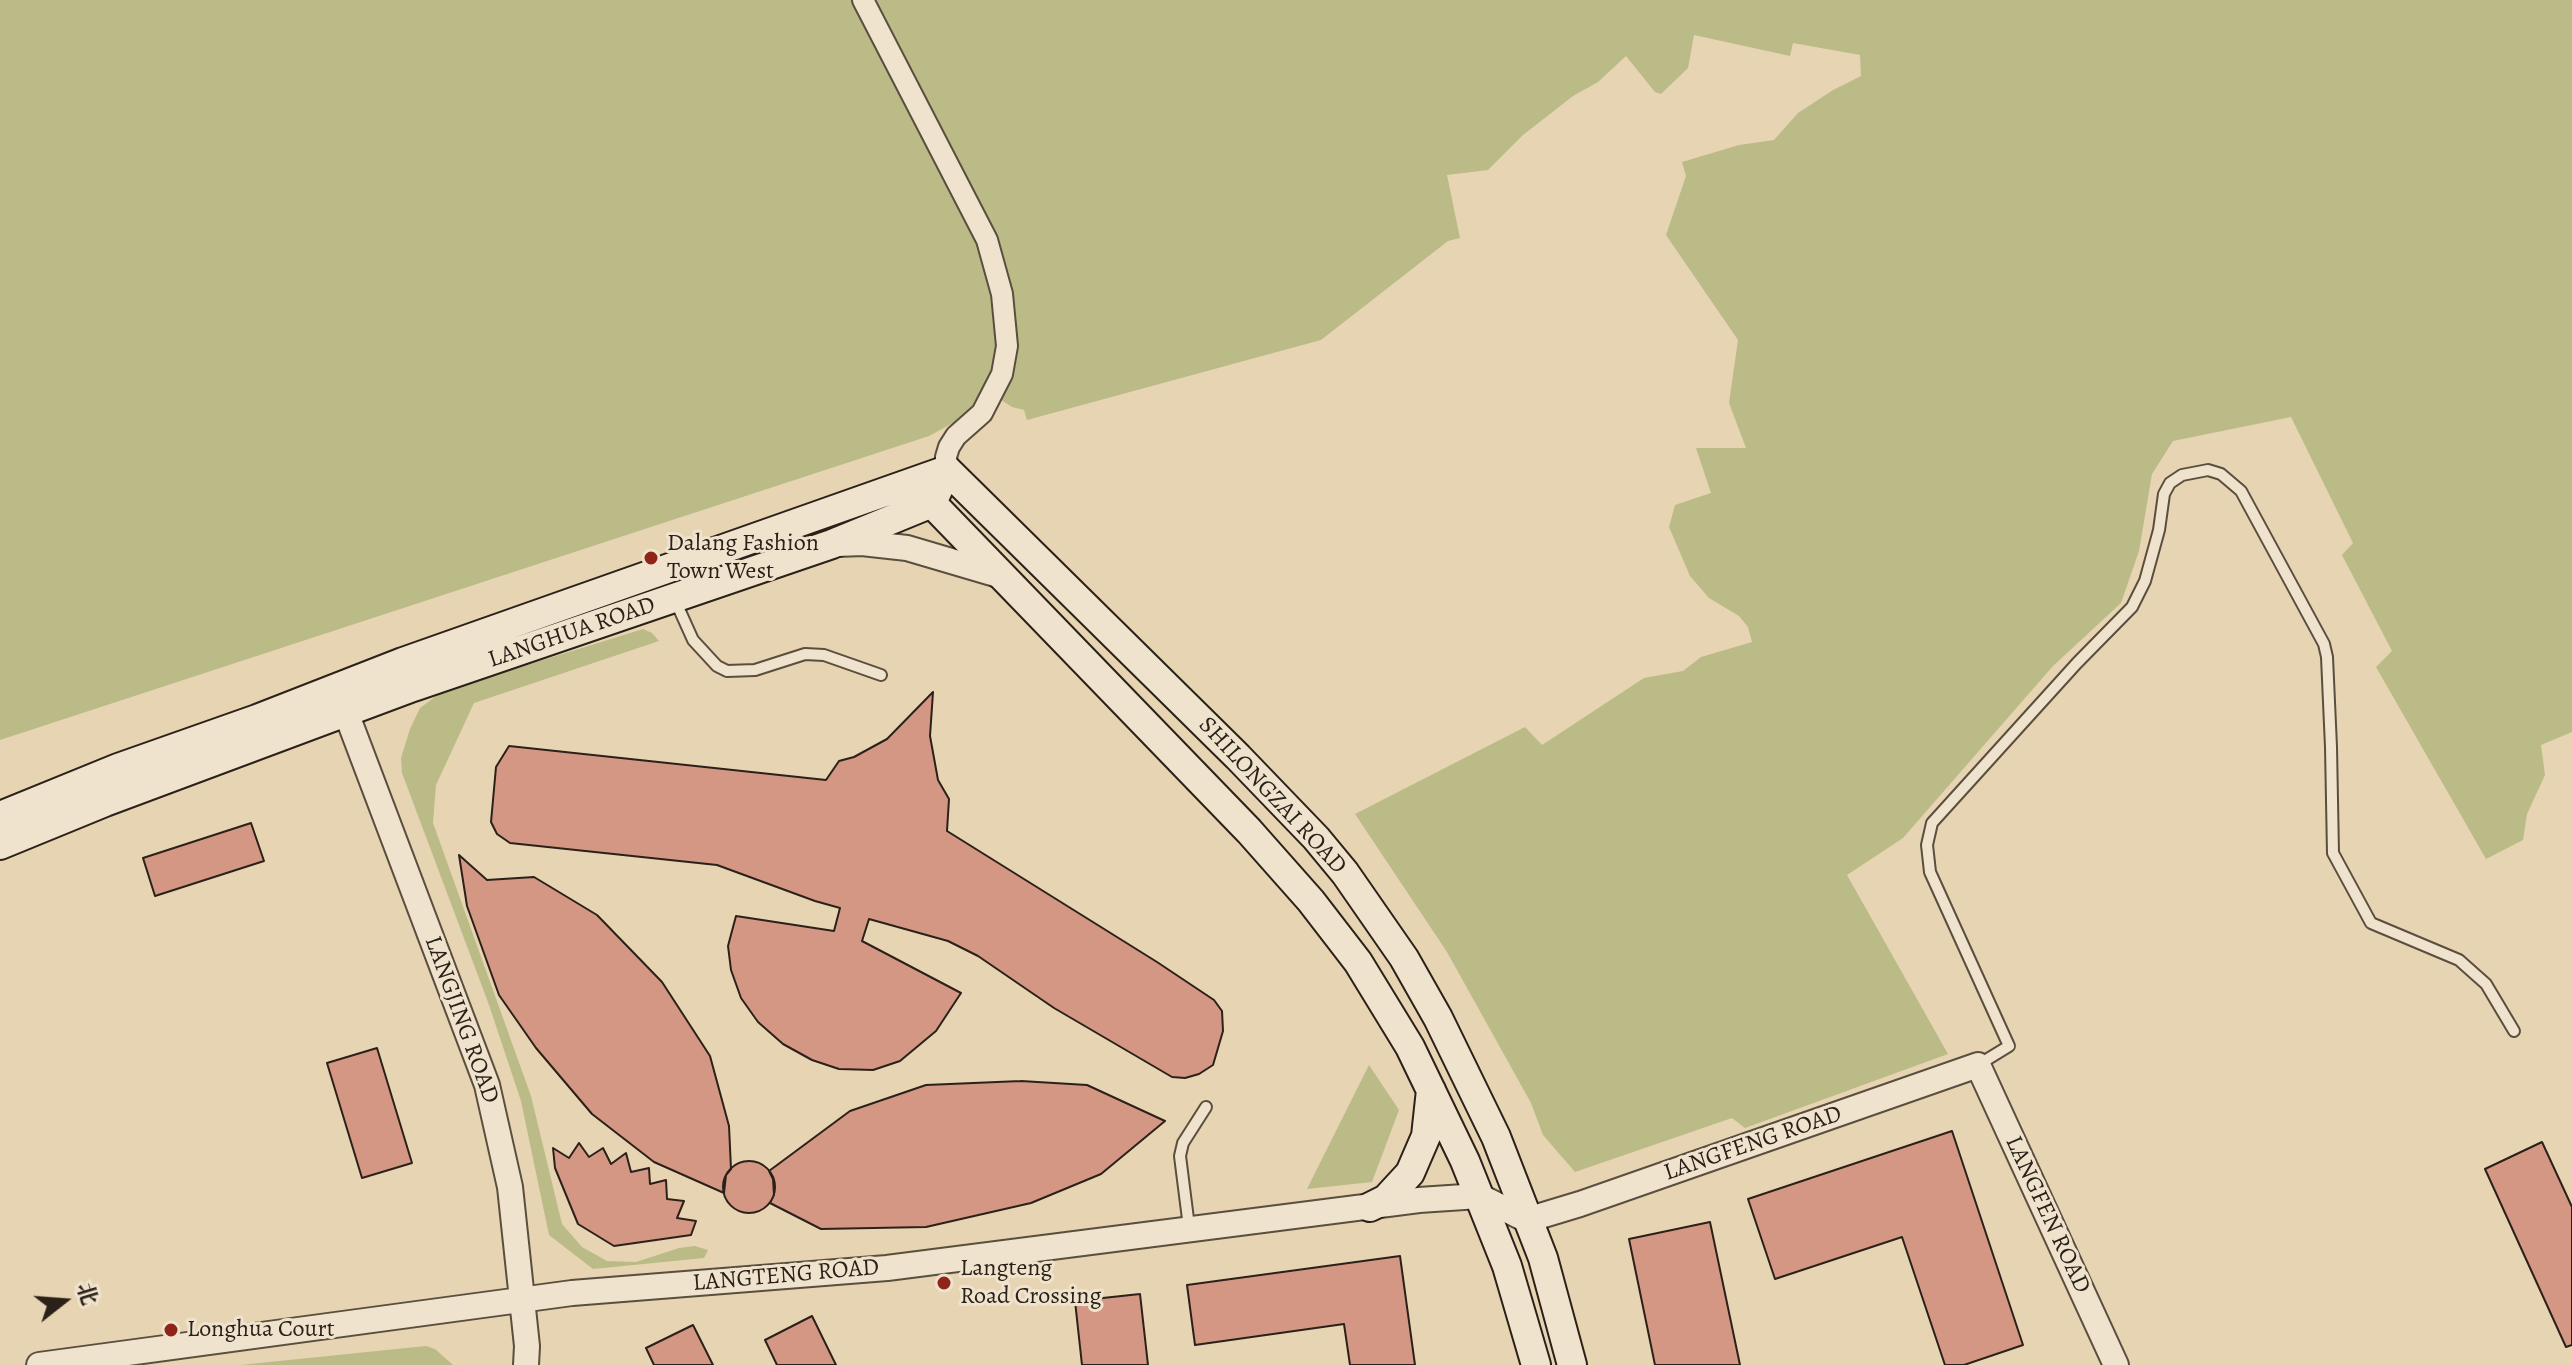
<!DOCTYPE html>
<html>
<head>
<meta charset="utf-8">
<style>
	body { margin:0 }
	#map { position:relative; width:2572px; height:1365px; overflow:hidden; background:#e6d4b2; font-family:Alegreya,"Noto Serif SC",serif }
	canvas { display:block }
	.north { position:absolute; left:24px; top:1261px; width:80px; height:80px; -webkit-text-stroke:6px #efe3cd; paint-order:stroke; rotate:73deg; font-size:22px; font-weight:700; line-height:32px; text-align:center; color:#2b2119 }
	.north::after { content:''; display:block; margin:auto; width:28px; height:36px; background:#2b2119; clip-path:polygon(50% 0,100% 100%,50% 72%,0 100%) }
</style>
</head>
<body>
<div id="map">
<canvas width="2572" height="1365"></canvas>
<div class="north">北</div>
</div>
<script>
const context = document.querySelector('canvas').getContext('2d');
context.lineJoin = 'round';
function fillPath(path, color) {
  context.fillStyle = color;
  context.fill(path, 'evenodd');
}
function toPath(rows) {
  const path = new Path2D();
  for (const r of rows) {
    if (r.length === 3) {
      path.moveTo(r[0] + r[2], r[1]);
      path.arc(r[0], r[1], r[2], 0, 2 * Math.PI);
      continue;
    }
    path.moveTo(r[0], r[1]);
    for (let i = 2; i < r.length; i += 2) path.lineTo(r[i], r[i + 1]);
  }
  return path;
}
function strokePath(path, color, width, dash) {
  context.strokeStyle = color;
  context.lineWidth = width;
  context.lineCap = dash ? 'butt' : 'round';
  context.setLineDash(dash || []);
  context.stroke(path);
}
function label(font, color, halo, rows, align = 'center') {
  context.font = font + ' Alegreya,serif';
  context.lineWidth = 6;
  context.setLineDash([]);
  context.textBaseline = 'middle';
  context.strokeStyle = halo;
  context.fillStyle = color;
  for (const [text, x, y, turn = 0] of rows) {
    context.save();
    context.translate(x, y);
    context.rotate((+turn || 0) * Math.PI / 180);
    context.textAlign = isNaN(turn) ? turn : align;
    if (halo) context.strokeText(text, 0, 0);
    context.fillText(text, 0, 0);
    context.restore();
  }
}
fillPath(toPath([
	[0,0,2572,0,2572,732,2541,745,2545,775,2527,814,2523,840,2486,859,2376,667,2392,651,2342,555,2353,543,2291,417,2173,441,2152,474,2139,551,2121,603,2053,666,1903,838,1847,875,1948,1054,1745,1128,1732,1118,1575,1172,1543,1135,1531,1103,1447,952,1355,814,1525,727,1542,745,1644,678,1683,671,1701,657,1752,642,1748,627,1739,616,1709,598,1690,576,1669,527,1675,505,1711,493,1696,448,1746,448,1729,403,1738,340,1666,235,1686,176,1682,162,1739,145,1774,140,1798,113,1833,90,1861,76,1860,55,1793,43,1790,56,1694,35,1688,68,1661,94,1655,92,1626,56,1598,82,1573,96,1523,135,1488,170,1447,175,1460,238,1448,241,1321,340,1027,420,1024,410,1012,407,987,391,964,417,929,436,0,740],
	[643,629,652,633,659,641,474,703,436,785,433,823,531,1096,562,1224,582,1247,607,1261,636,1262,679,1248,695,1246,708,1250,704,1258,593,1269,549,1235,521,1101,489,1005,402,773,401,758,410,729,420,708,443,691],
	[1369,1065,1399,1110,1372,1182,1307,1189],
	[426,1346,435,1349,453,1365,240,1365]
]), '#bb8');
const building = toPath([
	[933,692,930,736,938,780,949,799,947,831,1157,962,1214,1000,1222,1011,1223,1031,1213,1065,1199,1074,1185,1078,1172,1077,1054,1008,978,956,948,941,869,919,862,941,961,993,936,1031,900,1061,873,1070,839,1069,812,1060,783,1044,758,1022,741,998,731,970,728,946,736,916,834,931,840,908,815,901,717,865,510,843,497,834,491,822,496,767,509,746,826,780,839,761,854,757,887,739,933,692],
	[251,823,264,861,155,896,143,858,251,823],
	[459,855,487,880,534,877,597,915,662,982,710,1056,729,1126,731,1169,726,1175,724,1193,654,1162,592,1114,536,1048,499,995,467,906,459,855],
	[377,1048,412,1163,362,1178,327,1063,377,1048],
	[1021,1081,1087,1085,1165,1121,1101,1174,1031,1203,926,1227,821,1229,770,1203,774,1195,773,1179,769,1171,850,1111,926,1085,1021,1081],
	[1952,1131,2023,1345,1964,1365,1945,1365,1902,1237,1775,1279,1748,1199,1952,1131],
	[2542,1142,2572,1207,2572,1345,2566,1347,2485,1169,2542,1142],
	[579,1143,589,1157,603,1148,611,1164,626,1153,631,1172,649,1168,650,1184,666,1180,667,1199,684,1201,677,1218,696,1221,691,1235,614,1246,578,1224,555,1168,553,1148,569,1158,579,1143],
	[749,1187,26],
	[1710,1222,1740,1365,1655,1365,1629,1239,1710,1222],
	[1400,1256,1415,1365,1350,1365,1344,1324,1195,1345,1187,1285,1400,1256],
	[1140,1294,1148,1365,1082,1365,1075,1301,1140,1294],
	[812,1316,836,1365,777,1365,765,1340,812,1316],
	[693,1325,713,1365,654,1365,646,1348,693,1325]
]);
fillPath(building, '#d49784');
strokePath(building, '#2b2119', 2);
const service = toPath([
	[675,600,693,640,717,666,727,671,755,670,805,654,824,655,881,675],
	[1978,1065,2009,1046,1930,872,1927,845,1932,823,2077,663,2132,607,2145,581,2159,530,2164,494,2170,483,2182,475,2208,470,2221,474,2241,491,2324,644,2327,657,2331,747,2333,853,2371,923,2459,960,2486,984,2514,1031],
	[1189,1227,1180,1156,1183,1143,1206,1107]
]);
const minor = toPath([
	[863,0,987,240,1002,294,1007,346,1002,374,982,413,956,436,949,447,946,457,947,470]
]);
const tertiary = toPath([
	[838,544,862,543,907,548,1002,576],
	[339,694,487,1085,510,1187,527,1346,526,1365],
	[39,1365,572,1293,887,1268,1419,1200,1479,1196,1527,1220,1580,1204,1978,1065,2116,1365]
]);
const secondary = toPath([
	[947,470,1238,757,1316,838,1345,873,1404,958,1438,1018,1496,1137,1543,1258,1572,1365],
	[920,491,1249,831,1311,901,1358,962,1410,1047,1465,1161,1507,1266,1536,1365],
	[0,816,118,768,257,719,403,662,947,470,932,503,832,544,413,687,105,802,0,845],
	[1370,1207,1386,1199,1410,1173,1426,1136,1431,1090]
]);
strokePath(service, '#5a4e3f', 14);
strokePath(minor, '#5a4e3f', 24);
strokePath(tertiary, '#5a4e3f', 28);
strokePath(secondary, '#2b2119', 32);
strokePath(service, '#efe3cd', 10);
strokePath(minor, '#efe3cd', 20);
strokePath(tertiary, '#efe3cd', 24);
strokePath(secondary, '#efe3cd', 28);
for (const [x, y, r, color] of [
	[651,558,8,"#8f2418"],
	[944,1283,8,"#8f2418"],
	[171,1330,8,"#8f2418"]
]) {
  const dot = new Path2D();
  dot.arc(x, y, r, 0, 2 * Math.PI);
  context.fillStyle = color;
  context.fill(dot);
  strokePath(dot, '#efe3cd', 3);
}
label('24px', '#2b2119', '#efe3cd', [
	["Dalang Fashion",667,544],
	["Town West",667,572],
	["Langteng",960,1269],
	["Road Crossing",960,1297],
	["Longhua Court",187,1330]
], 'left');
label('24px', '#2b2119', '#efe3cd', [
	["LANGHUA ROAD",572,633,-19],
	["SHILONGZAI ROAD",1272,796,47],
	["LANGJING ROAD",461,1020,70],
	["LANGFENG ROAD",1753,1144,-19],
	["LANGFEN ROAD",2047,1215,65],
	["LANGTENG ROAD",786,1276,-5]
]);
</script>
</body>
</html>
